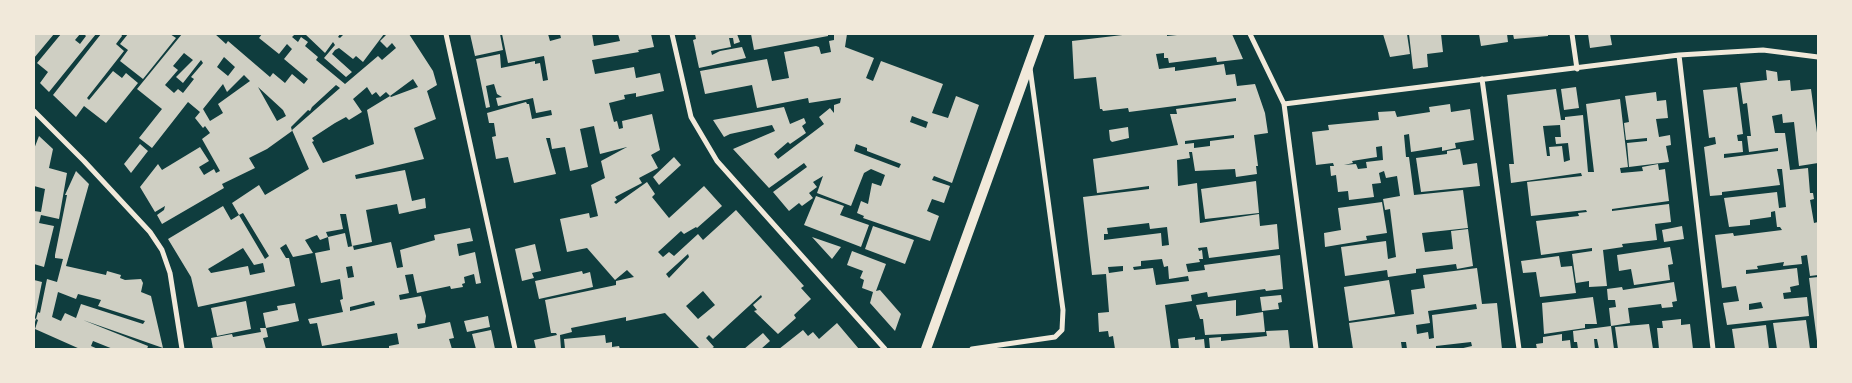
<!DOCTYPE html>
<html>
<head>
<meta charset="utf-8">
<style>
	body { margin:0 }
	#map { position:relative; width:1852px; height:383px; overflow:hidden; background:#0f3d3e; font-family:"Source Serif 4",serif }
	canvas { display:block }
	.frame { position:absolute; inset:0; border:35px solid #f1e9da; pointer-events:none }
</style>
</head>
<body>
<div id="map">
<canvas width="1852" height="383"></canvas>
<div class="frame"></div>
</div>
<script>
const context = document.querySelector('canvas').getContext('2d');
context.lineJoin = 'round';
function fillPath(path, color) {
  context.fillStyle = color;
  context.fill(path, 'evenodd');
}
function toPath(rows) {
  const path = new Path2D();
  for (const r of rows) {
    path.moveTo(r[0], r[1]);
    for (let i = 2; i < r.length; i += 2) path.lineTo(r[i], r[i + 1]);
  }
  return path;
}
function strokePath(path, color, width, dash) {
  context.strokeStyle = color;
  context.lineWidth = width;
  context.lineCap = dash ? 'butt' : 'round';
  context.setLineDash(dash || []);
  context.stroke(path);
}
fillPath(toPath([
	[34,34,54,34,34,58],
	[61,34,80,34,75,40,80,44,86,36,84,34,96,34,49,92,40,83,48,72,37,63],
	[101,34,121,34,122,36,116,44,124,51,87,98,89,100,113,71,122,78,126,73,138,83,106,123,84,106,76,117,53,95],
	[128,34,170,34,176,38,143,79,120,61,128,50,120,44],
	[182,34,215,34,226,44,228,41,270,77,273,73,285,83,292,74,304,84,308,79,284,59,292,49,287,44,279,54,259,38,262,34,295,34,292,37,298,42,301,37,308,42,305,46,318,57,316,60,345,84,378,56,382,60,396,48,392,43,387,48,380,41,386,35,384,34,363,62,356,56,353,59,339,48,335,50,332,54,352,72,346,77,324,58,335,45,333,42,325,53,305,34,340,34,338,37,340,38,344,34,409,34,433,71,437,85,427,91,436,119,414,128,424,159,355,175,356,179,405,170,412,201,425,198,426,208,399,214,397,204,366,210,372,242,352,246,346,214,340,214,343,229,326,232,328,237,345,233,348,247,353,246,354,250,391,242,397,268,403,267,400,250,435,240,434,235,470,228,473,241,457,244,459,256,475,252,481,283,476,284,474,274,464,277,465,283,462,284,463,287,451,289,450,286,417,293,413,274,405,275,409,293,399,295,400,300,421,296,426,316,425,323,417,324,418,329,450,322,454,338,449,339,452,349,389,349,389,346,399,344,397,333,322,346,317,323,310,324,308,319,343,312,340,300,343,299,340,279,321,283,315,253,330,250,328,237,320,240,317,235,305,240,313,253,293,257,286,244,280,248,286,258,289,258,295,286,198,307,191,277,168,239,223,206,231,220,239,215,265,259,269,256,243,213,239,215,232,203,259,185,265,195,309,169,292,130,340,88,336,85,312,107,310,111,308,110,291,127,292,131,267,149,249,158,255,168,222,184,224,188,162,224,157,215,164,210,165,206,155,212,140,187,158,164,162,170,200,147,209,161,199,167,204,175,214,169,216,173,220,171,202,139,210,133,205,126,203,128,195,118,200,112,188,102,152,148,139,138,162,109,137,89],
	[184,53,193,60,176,77,183,83,201,60,203,63,191,77,194,79,183,93,178,89,174,93,165,85,178,70,173,66],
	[224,57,235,67,228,76,217,67],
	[244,75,250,81,218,104,223,113,210,121,203,109,223,84,227,92],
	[413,79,418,87,391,97,390,96,367,110,374,144,323,163,312,142,314,141,312,138,335,123,346,117,349,120,362,112,353,99,367,87,372,95,376,92,380,97,386,92,390,96],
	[258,87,283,110,286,116,277,121],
	[243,248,254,265,263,263,265,272,250,275,248,266,211,273,208,269],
	[352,266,354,277,348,278,346,267],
	[374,301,375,305,350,311,350,307],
	[470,34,500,34,503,50,475,56],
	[502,34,548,34,550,41,561,38,560,34,592,34,594,46,620,41,618,34,651,34,654,47,638,50,639,52,592,60,595,74,634,67,636,78,660,73,664,91,636,97,636,93,624,95,625,99,609,103,614,122,617,121,619,129,623,128,622,121,652,114,660,150,651,155,658,168,639,178,642,183,615,197,617,200,614,202,616,204,647,182,655,194,652,197,669,218,704,186,722,206,697,228,696,227,684,234,681,231,658,252,663,257,669,252,674,256,698,234,703,240,736,210,804,286,801,288,811,299,794,315,796,318,778,334,754,311,757,310,753,305,762,297,761,295,713,339,709,335,706,338,714,347,711,349,700,349,665,313,626,321,626,317,571,328,572,332,560,335,561,349,536,349,534,340,557,335,556,333,551,333,545,300,616,285,616,281,634,277,627,270,615,280,587,248,567,252,560,219,589,213,590,218,598,216,591,185,605,178,601,161,627,147,600,154,594,126,580,129,588,167,570,171,565,147,552,149,550,138,546,138,556,174,514,183,508,157,496,159,492,137,496,136,494,123,489,123,487,113,526,102,527,104,529,104,532,119,552,115,551,110,536,113,533,98,498,106,496,98,502,97,497,94,494,84,486,86,490,107,486,108,476,59,500,54,501,68,535,61,535,64,540,63,543,81,548,80,544,56,508,63],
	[688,254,689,257,669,278,666,274],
	[703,291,715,305,698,319,686,306],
	[695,34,737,34,740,42,734,44,733,38,729,38,731,47,711,51,712,55,720,51,742,47,746,58,699,68,693,40,696,39],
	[751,34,828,34,828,36,754,50],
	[834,34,847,34,845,47,874,58,866,78,873,81,881,61,943,84,932,113,948,118,956,96,979,105,952,183,934,176,932,180,950,186,944,203,932,199,927,211,939,216,930,241,863,218,864,216,857,213,861,201,868,204,872,183,881,186,885,175,871,169,864,173,851,206,817,193,823,176,813,182,817,187,809,193,813,198,802,206,799,203,789,211,773,192,807,167,804,163,769,188,733,149,775,131,772,125,730,134,724,137,713,120,784,107,790,124,804,118,806,123,802,126,806,133,790,144,788,142,774,154,778,159,824,124,819,117,830,108,834,113,834,105,840,103,841,98,809,103,808,98,757,108,752,85,705,94,700,71,767,59,772,81,789,78,784,52,816,46,819,47,821,54,831,52,829,41,834,40],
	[912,116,928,122,926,128,910,122],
	[856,144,867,148,867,151,901,164,899,168,854,151],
	[1131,34,1167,34,1167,36,1187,34,1232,34,1243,59,1217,62,1216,57,1169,63,1168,58,1164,58,1164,53,1156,54,1159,69,1175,67,1175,71,1224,64,1226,75,1235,74,1237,86,1255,84,1265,113,1268,133,1254,135,1258,166,1256,166,1257,174,1236,177,1235,169,1195,171,1192,152,1189,152,1190,158,1177,160,1178,186,1197,183,1200,223,1259,214,1260,226,1277,224,1279,249,1209,258,1207,247,1198,248,1199,251,1202,250,1203,259,1199,259,1200,262,1186,264,1188,272,1205,270,1204,265,1280,255,1283,289,1266,291,1265,289,1208,297,1207,292,1191,295,1192,301,1165,305,1171,349,1115,349,1113,336,1109,337,1108,331,1099,332,1098,313,1109,312,1106,274,1092,275,1083,197,1149,189,1149,186,1097,193,1093,159,1178,145,1170,114,1177,114,1176,109,1236,101,1236,98,1129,112,1128,108,1103,111,1102,109,1100,109,1096,77,1074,79,1072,41],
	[1234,135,1234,138,1210,141,1210,146,1194,148,1194,143,1185,144,1185,141],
	[1149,223,1150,229,1167,227,1169,245,1162,246,1161,233,1104,240,1104,234,1108,234,1107,228],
	[1162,259,1164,267,1168,266,1169,279,1188,276,1189,281,1156,285,1153,268,1134,270,1133,267,1141,266,1141,261],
	[1123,266,1123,271,1109,273,1108,267],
	[1383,34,1407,34,1410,54,1390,57],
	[1409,34,1441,34,1443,52,1427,54,1428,67,1413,69],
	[1479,34,1507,34,1508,42,1481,46],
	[1513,34,1548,34,1548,36,1514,39],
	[1588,34,1610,34,1612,45,1590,48],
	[1766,70,1777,72,1778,81,1790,80,1791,91,1811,89,1818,140,1818,163,1799,166,1794,122,1783,123,1782,114,1772,116,1775,133,1785,133,1790,170,1808,168,1810,193,1813,193,1814,199,1810,200,1814,223,1818,222,1818,275,1810,276,1807,255,1801,256,1802,264,1783,266,1784,262,1757,266,1758,269,1746,270,1746,274,1797,268,1799,285,1790,287,1791,292,1783,293,1784,299,1807,297,1809,316,1727,325,1723,303,1739,301,1736,286,1722,288,1715,235,1733,233,1734,236,1782,230,1780,227,1777,227,1775,211,1771,212,1771,217,1750,220,1750,225,1729,227,1724,198,1777,192,1779,208,1786,207,1782,169,1777,169,1780,185,1722,192,1722,195,1710,196,1704,147,1716,144,1715,137,1709,138,1703,90,1737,87,1743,134,1737,135,1738,141,1742,141,1743,152,1724,154,1724,158,1778,151,1778,148,1749,152,1747,136,1751,136,1747,103,1743,104,1740,83,1767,80],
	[1761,302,1763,308,1749,310,1749,304],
	[1576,87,1579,108,1564,110,1561,89],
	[1556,89,1561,120,1565,120,1565,117,1583,115,1588,172,1594,172,1586,104,1620,99,1628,167,1620,168,1621,173,1643,171,1642,167,1658,164,1659,170,1665,169,1669,201,1612,209,1612,211,1669,204,1671,222,1655,224,1657,240,1622,244,1623,247,1603,250,1607,286,1589,287,1589,281,1576,283,1572,254,1592,251,1592,248,1541,255,1536,221,1579,216,1578,213,1587,212,1586,210,1531,216,1527,182,1582,176,1581,173,1511,183,1509,164,1514,164,1507,95],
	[1560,125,1561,137,1555,137,1556,144,1568,143,1570,160,1564,162,1562,146,1549,147,1550,156,1547,156,1543,126],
	[1656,92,1657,101,1666,100,1668,118,1656,119,1659,137,1670,135,1671,145,1666,146,1669,162,1629,167,1627,143,1647,141,1647,138,1626,140,1624,123,1629,122,1625,96],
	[1450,104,1451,112,1470,109,1474,140,1455,143,1456,148,1442,151,1442,147,1411,152,1409,134,1404,135,1406,157,1409,157,1414,195,1463,190,1468,228,1422,233,1425,252,1453,249,1451,231,1468,229,1473,266,1457,269,1456,264,1416,269,1416,273,1388,277,1387,270,1345,276,1341,247,1386,241,1388,259,1396,257,1390,209,1385,210,1383,199,1400,196,1397,176,1386,178,1384,171,1379,173,1381,183,1372,184,1374,197,1349,200,1348,191,1338,192,1336,175,1331,176,1330,166,1334,166,1333,163,1316,165,1312,132,1329,130,1328,125,1379,120,1378,112,1395,111,1397,117,1430,112,1429,107],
	[1382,146,1383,160,1366,162,1367,168,1358,169,1356,164,1344,165,1353,163,1352,161,1377,157,1376,147],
	[1128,127,1129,138,1112,142,1110,140,1109,130],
	[39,136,53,149,49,168,67,173,59,219,41,215,39,223,54,226,44,267,34,264,34,211,41,212,45,189,34,186,34,149],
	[140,144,148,151,131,173,124,164],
	[1460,149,1463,165,1477,163,1480,186,1421,192,1416,158,1447,154,1447,151],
	[674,157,681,165,659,185,653,177],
	[76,171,89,184,66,266,106,275,107,271,121,275,120,278,125,280,141,279,143,283,141,292,151,296,163,348,83,320,148,346,147,349,113,349,93,341,91,346,98,349,80,349,35,329,38,320,36,319,34,325,34,318,36,319,38,312,40,313,47,279,57,282,63,259,55,258,55,255,67,195,65,195],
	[58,292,76,299,78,294,101,300,98,306,145,321,143,324,81,304,76,318,65,313,61,321,52,317],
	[1256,181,1259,213,1205,219,1201,189],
	[816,196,844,206,840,215,869,225,861,247,804,225],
	[1382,202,1387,233,1366,236,1367,240,1325,247,1324,233,1341,230,1338,208],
	[873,226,914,240,905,264,865,249],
	[1682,226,1684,239,1664,242,1662,230],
	[812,237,841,247,832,259],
	[535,244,541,271,532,273,534,278,522,281,515,249],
	[1670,247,1673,264,1668,265,1670,280,1634,285,1631,269,1619,271,1617,255],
	[852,251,886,264,876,291,880,290,901,314,895,331,870,303,873,292,862,288,864,280,860,278,863,271,847,265],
	[1559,256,1561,267,1572,266,1576,293,1540,297,1536,272,1523,273,1521,261],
	[1477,268,1482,304,1497,303,1502,349,1459,349,1472,346,1471,342,1436,346,1436,349,1407,349,1406,342,1401,342,1402,349,1353,349,1349,323,1414,314,1411,290,1425,288,1423,275],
	[1476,304,1477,309,1432,315,1434,338,1429,339,1428,332,1417,334,1416,325,1430,323,1428,311],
	[582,271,583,274,590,272,593,287,539,299,535,281],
	[1818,277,1818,341,1817,341,1809,278],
	[34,280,42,282,35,317,34,317],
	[1389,280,1395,314,1349,321,1344,287],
	[1674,282,1677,301,1672,302,1673,307,1662,308,1661,304,1628,308,1630,323,1611,326,1614,349,1599,349,1597,339,1594,339,1595,349,1578,349,1577,342,1574,342,1573,331,1611,326,1609,308,1616,307,1615,300,1608,300,1607,289,1622,287,1623,290],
	[1281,295,1282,302,1278,303,1279,309,1262,311,1260,297],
	[1593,297,1597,324,1585,324,1585,328,1544,334,1542,303],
	[1236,300,1236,316,1263,312,1265,332,1205,335,1203,319,1200,319,1196,305],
	[246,301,251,329,217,336,211,308],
	[295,303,299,321,266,328,263,313,278,310,277,306],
	[488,316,490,327,467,332,464,321],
	[1681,319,1681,325,1690,324,1693,349,1659,349,1657,328,1663,328,1662,321],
	[1806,320,1810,349,1777,349,1773,323],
	[837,323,859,349,779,349,803,330,808,336,813,332,819,339],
	[1649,324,1653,349,1618,349,1615,327],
	[1766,325,1769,349,1735,349,1732,329],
	[260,328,266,328,268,337,263,338,266,349,213,349,211,338,232,334,233,337,261,332],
	[491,330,495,349,476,349,472,334],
	[1288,330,1290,349,1210,349,1209,338,1221,337,1221,341,1267,336,1266,331],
	[763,333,770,341,761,349,744,349],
	[1562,334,1562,341,1570,340,1571,349,1537,349,1536,344,1543,343,1543,337],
	[605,335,606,343,612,342,612,347,619,346,620,349,565,349,564,339],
	[1195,337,1195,340,1204,339,1205,349,1179,349,1178,339]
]), '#cfcfc3');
strokePath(toPath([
	[446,34,515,349],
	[672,34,691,117,717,161,885,349],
	[1250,34,1284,104,1316,349],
	[1572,34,1577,69],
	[1679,55,1713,349],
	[1482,79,1519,349],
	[1284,104,1679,55,1763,50,1818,57],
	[34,111,84,161,150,232,162,250,170,273,182,349],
	[972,349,1055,337,1062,330,1063,310,1030,68]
]), '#f1e9da', 5);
strokePath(toPath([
	[926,349,1040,34]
]), '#f1e9da', 10);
</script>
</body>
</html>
